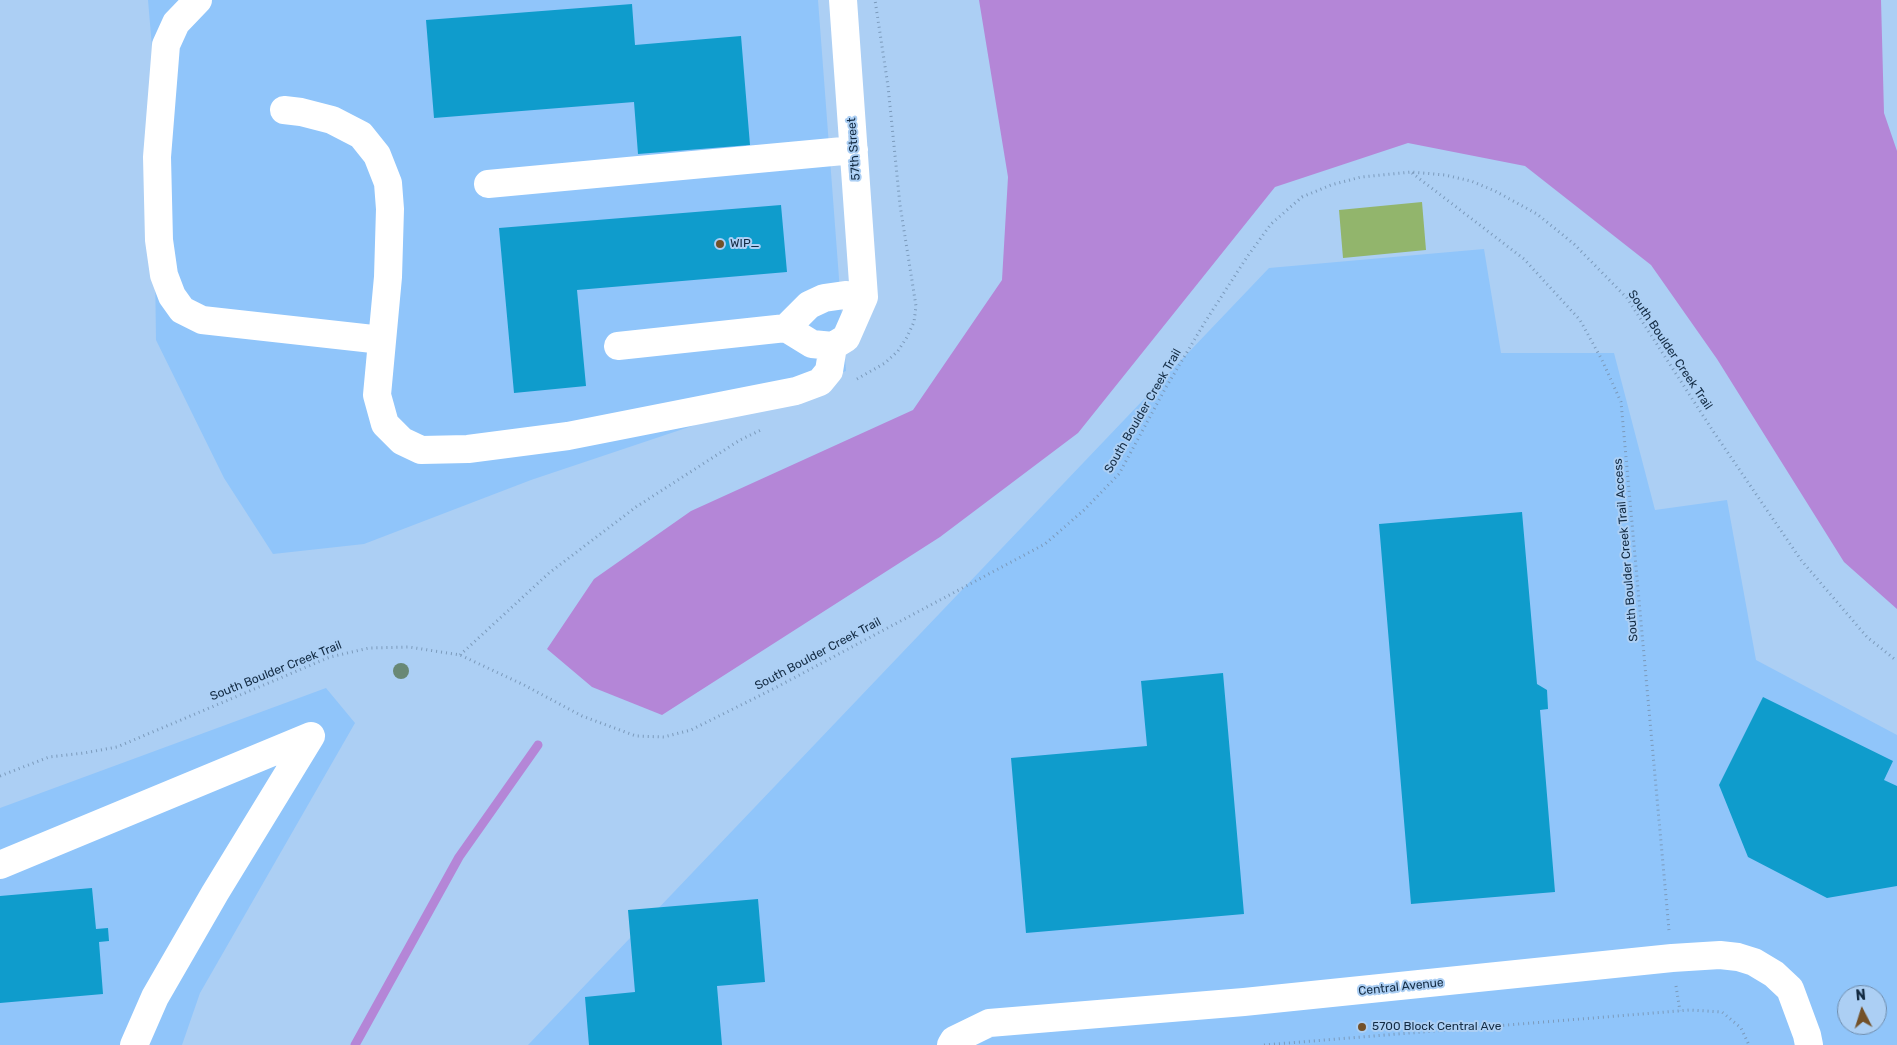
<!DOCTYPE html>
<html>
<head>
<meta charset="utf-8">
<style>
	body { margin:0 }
	#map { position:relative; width:1897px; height:1045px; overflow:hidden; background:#accff4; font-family:Rubik,sans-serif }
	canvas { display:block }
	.north { position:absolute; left:1837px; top:985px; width:50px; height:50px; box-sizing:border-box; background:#accff4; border:1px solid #6f8dad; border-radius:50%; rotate:355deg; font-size:14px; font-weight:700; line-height:20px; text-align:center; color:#132b43 }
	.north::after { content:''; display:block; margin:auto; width:18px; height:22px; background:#735129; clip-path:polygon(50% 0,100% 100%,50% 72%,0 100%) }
</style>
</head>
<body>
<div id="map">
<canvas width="1897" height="1045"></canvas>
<div class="north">N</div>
</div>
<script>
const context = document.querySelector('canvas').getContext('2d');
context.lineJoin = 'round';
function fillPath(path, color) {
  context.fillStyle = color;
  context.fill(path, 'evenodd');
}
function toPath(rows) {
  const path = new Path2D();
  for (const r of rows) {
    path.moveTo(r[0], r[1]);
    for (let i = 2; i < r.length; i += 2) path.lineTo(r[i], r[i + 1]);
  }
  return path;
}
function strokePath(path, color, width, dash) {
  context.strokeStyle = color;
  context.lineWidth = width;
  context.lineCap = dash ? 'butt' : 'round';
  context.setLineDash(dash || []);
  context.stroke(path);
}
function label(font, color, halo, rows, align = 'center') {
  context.font = font + ' Rubik,sans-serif';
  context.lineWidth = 4;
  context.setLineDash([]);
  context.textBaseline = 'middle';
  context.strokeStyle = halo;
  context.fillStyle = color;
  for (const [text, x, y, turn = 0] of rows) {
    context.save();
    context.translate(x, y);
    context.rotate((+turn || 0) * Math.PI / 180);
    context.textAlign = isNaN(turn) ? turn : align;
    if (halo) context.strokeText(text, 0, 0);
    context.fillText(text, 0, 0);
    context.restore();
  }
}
fillPath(toPath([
	[148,0,818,0,846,371,695,425,531,480,364,544,273,554,224,478,156,340,152,47],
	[1484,249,1501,353,1614,353,1655,510,1727,500,1756,660,1897,735,1897,1045,528,1045,1269,268],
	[1847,995,1877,995,1877,1025,1847,1025],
	[326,688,355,723,200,993,182,1045,0,1045,0,808]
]), '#90c5fa');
fillPath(toPath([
	[1422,202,1426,250,1343,258,1339,210]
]), '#92b56c');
fillPath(toPath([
	[979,0,1881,0,1884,113,1897,151,1897,609,1844,562,1717,359,1651,265,1525,166,1408,143,1275,187,1078,433,940,537,662,715,592,687,547,649,594,579,691,511,913,410,1002,280,1008,177]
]), '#b486d7');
strokePath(toPath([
	[355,1045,459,857,538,745]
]), '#b486d7', 9);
fillPath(toPath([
	[632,4,635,45,741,36,750,145,638,154,634,102,434,118,426,20],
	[781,205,787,272,577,290,586,386,514,393,499,228],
	[1522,512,1537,684,1547,690,1548,709,1540,710,1555,892,1411,904,1379,524],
	[1223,673,1244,914,1026,933,1011,758,1147,746,1141,681],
	[1763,697,1893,761,1884,780,1897,786,1897,886,1827,898,1748,857,1719,785],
	[92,888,96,929,108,928,109,941,99,942,103,994,0,1003,0,896],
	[758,899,765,982,717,986,722,1045,589,1045,585,997,635,992,628,910]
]), '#0f9ccc');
strokePath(toPath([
	[1412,173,1524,259,1580,320,1602,360,1621,402,1669,930],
	[857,379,885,363,898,351,907,337,914,322,916,306,900,205,888,86,875,0],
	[460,655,549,573,636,507,740,440,763,429],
	[0,776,49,757,84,753,117,747,330,657,369,648,409,647,460,655,524,685,582,716,636,736,664,737,691,730,775,688,1045,544,1084,510,1119,474,1165,389,1205,322,1247,257,1271,224,1302,197,1331,185,1361,177,1411,172,1445,175,1471,181,1495,191,1537,214,1574,244,1627,298,1713,431,1801,560,1867,637,1897,661],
	[1676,986,1680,1011],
	[1264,1045,1690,1010,1722,1012,1741,1028,1749,1045]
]), '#7b9abb', 3, [1, 4]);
strokePath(toPath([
	[198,0,176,23,166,45,157,157,159,240,164,275,172,296,182,310,202,320,382,340],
	[284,110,301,112,332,120,361,135,377,155,388,183,390,209,388,277,377,395,385,424,402,441,421,450,468,449,568,436,796,391,820,382,829,371,833,346],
	[488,184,854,150],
	[786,328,809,305,824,298,845,295,864,297],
	[618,346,786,328,812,344,833,346,846,338,864,297,843,0],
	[0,865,311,736,215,893,155,997,134,1045],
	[951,1045,954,1040,989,1023,1244,1002,1672,958,1720,955,1738,957,1754,962,1774,974,1790,989,1807,1035,1809,1045]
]), '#fff', 28);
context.fillStyle = '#698875';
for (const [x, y] of [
	[401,671]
]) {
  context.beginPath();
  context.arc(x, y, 8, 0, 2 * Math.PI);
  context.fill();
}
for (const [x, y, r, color] of [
	[720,244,5,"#735129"],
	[1362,1027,5,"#735129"]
]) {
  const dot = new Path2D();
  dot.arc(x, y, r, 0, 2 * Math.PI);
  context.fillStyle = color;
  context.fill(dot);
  strokePath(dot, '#accff4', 2);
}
label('12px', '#132b43', '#accff4', [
	["57th Street",854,149,-94],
	["South Boulder Creek Trail",1670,350,56],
	["South Boulder Creek Trail",1143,411,-60],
	["South Boulder Creek Trail Access",1626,550,-95],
	["South Boulder Creek Trail",818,654,-28],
	["South Boulder Creek Trail",276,671,-22],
	["Central Avenue",1401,987,-6]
]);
label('12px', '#132b43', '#accff4', [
	["WIP_",730,244],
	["5700 Block Central Ave",1372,1027]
], 'left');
</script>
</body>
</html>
